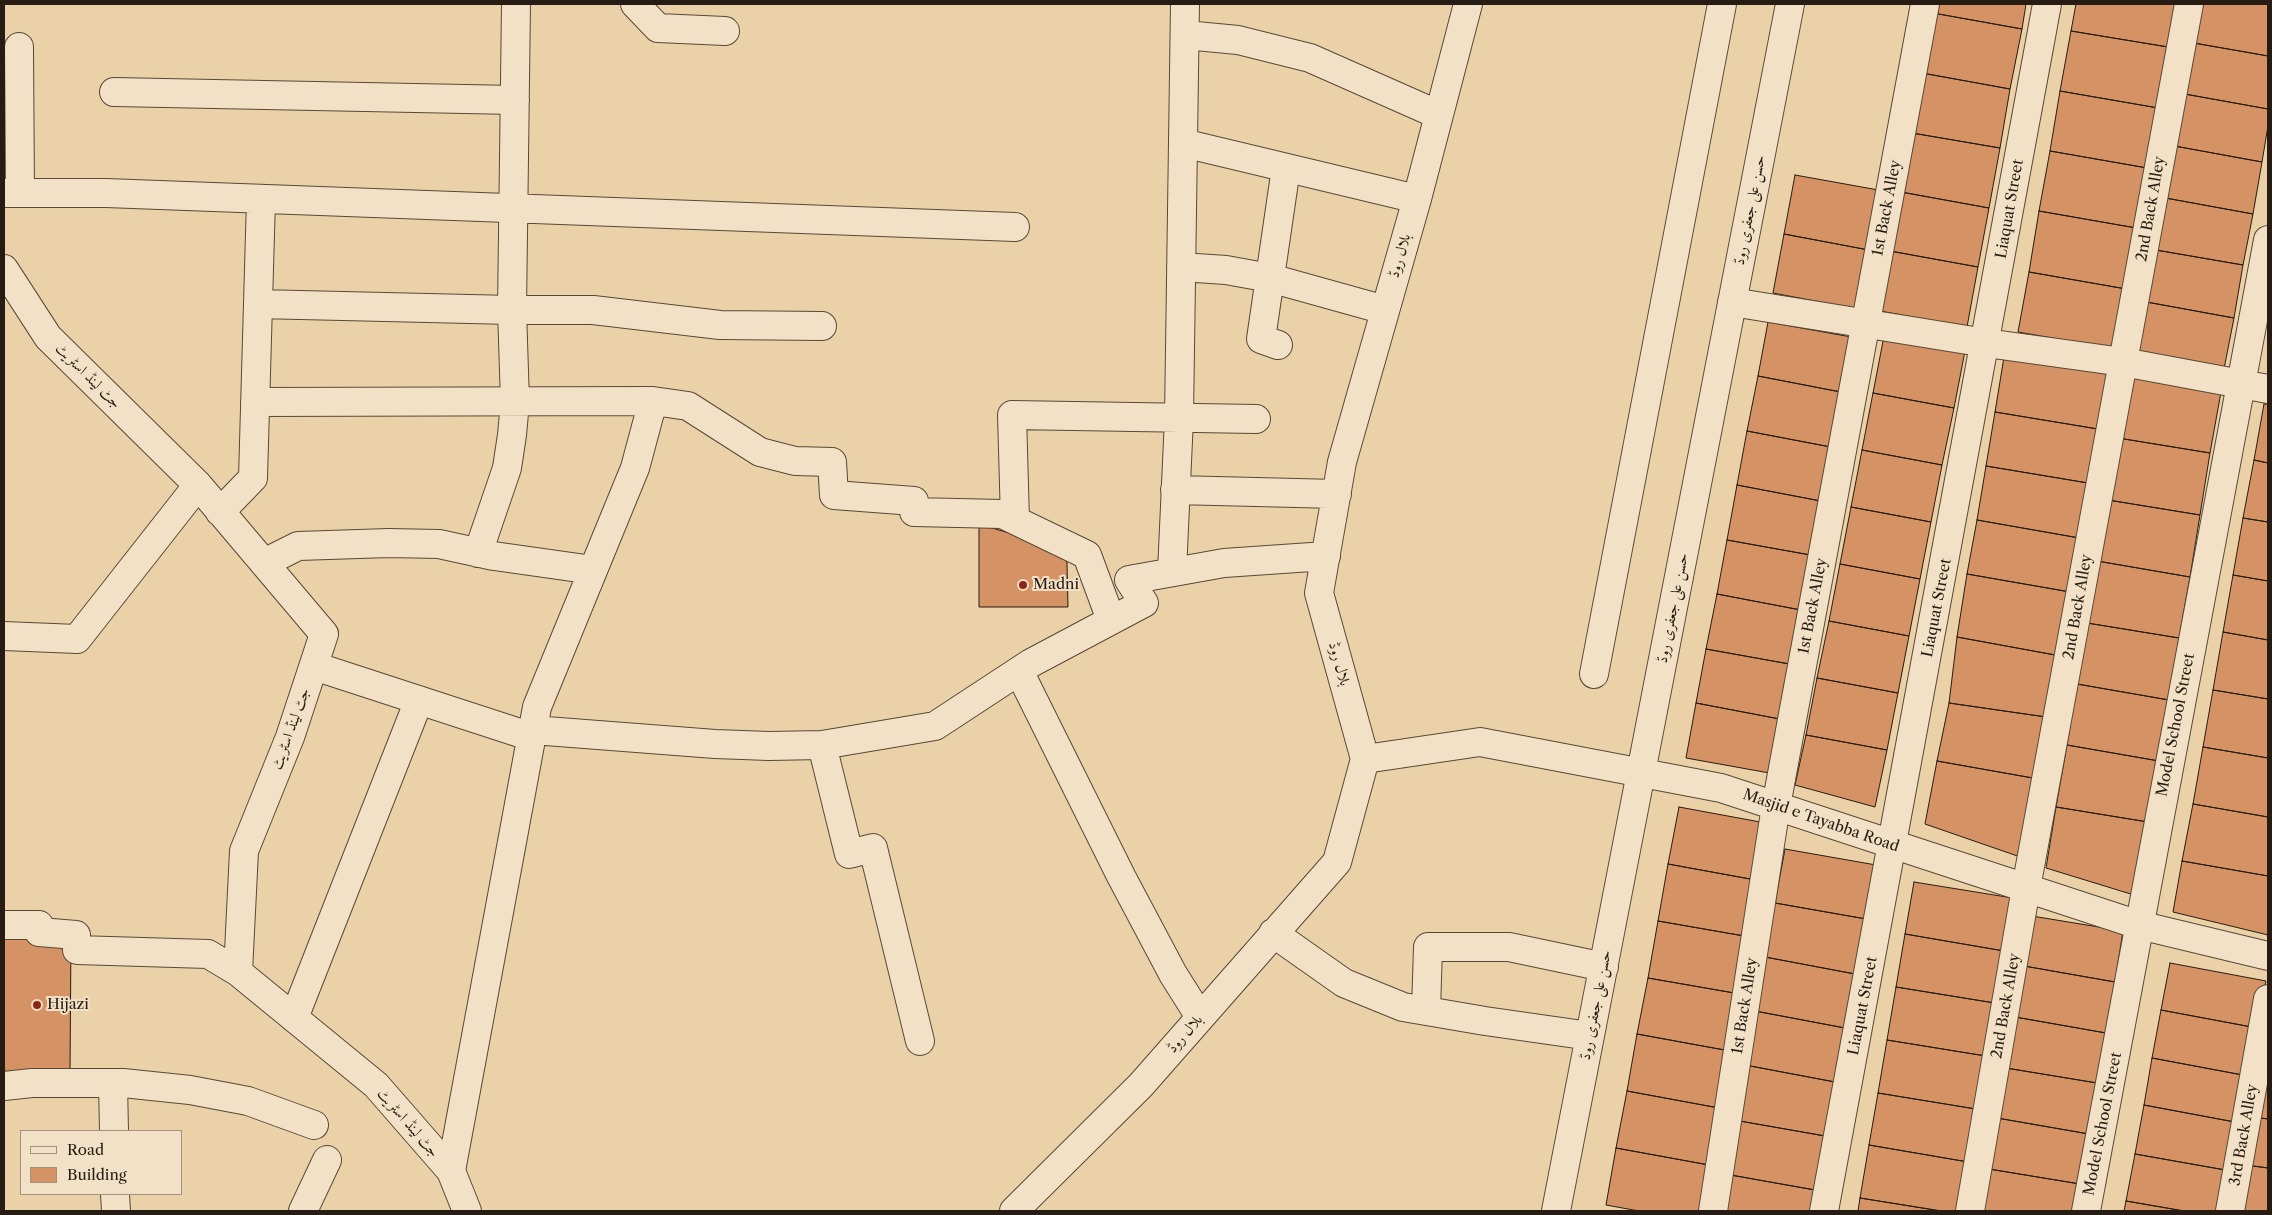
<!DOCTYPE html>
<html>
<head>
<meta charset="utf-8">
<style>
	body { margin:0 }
	#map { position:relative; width:2272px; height:1215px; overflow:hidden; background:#ebd1a8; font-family:"Libre Caslon Text",serif }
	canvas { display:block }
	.frame { position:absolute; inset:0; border:5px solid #261c13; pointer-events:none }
	.legend { position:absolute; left:20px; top:1130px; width:162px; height:65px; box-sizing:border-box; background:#f2e1c6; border:1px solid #a0927e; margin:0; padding:6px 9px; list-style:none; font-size:15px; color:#261c13 }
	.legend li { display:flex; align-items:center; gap:10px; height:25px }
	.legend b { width:25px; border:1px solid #a0927e }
</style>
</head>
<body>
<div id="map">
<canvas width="2272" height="1215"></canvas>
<div class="frame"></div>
<ul class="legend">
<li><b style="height:6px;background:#f2e1c6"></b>Road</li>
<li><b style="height:14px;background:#d59264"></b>Building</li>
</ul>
</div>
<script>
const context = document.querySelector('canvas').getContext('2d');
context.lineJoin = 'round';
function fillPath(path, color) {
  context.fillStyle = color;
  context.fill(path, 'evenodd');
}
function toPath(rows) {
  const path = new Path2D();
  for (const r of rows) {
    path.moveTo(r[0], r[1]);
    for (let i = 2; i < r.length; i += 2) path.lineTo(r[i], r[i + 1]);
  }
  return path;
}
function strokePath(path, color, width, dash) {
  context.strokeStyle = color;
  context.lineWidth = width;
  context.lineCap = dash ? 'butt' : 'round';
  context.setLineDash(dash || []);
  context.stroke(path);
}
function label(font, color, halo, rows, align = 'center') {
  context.font = font + ' "Libre Caslon Text",Amiri,serif';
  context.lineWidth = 4;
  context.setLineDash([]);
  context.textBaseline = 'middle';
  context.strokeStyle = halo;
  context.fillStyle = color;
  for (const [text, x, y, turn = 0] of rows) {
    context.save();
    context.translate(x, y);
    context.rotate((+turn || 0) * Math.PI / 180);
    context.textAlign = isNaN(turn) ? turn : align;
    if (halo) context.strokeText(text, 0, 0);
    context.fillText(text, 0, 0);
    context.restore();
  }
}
const building = toPath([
	[1935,4,2026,4,2022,29,1933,13,1935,4],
	[2076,4,2182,4,2174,48,2071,31,2076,4],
	[2195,4,2268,4,2268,56,2188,42,2195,4],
	[1933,13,2022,29,2010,89,1922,73,1933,13],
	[2071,31,2174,48,2164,109,2060,91,2071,31],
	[2188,42,2268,56,2268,109,2179,93,2188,42],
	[1922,73,2010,89,2000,148,1912,133,1922,73],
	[2060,91,2164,109,2153,169,2050,151,2060,91],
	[2179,93,2268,109,2268,126,2262,162,2169,145,2179,93],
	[1912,133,2000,148,1989,208,1901,192,1912,133],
	[2169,145,2262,162,2253,214,2160,197,2169,145],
	[2050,151,2153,169,2142,229,2039,211,2050,151],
	[1795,175,1884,191,1874,251,1784,234,1795,175],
	[1901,192,1989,208,1978,267,1890,251,1901,192],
	[2160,197,2253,214,2243,265,2150,249,2160,197],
	[2039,211,2142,229,2132,290,2029,272,2039,211],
	[1784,234,1874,251,1862,310,1773,293,1784,234],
	[2150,249,2243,265,2234,318,2141,301,2150,249],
	[1890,251,1978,267,1967,327,1880,311,1890,251],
	[2029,272,2132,290,2121,350,2018,332,2029,272],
	[2141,301,2234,318,2224,369,2131,352,2141,301],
	[1768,322,1857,338,1846,393,1758,376,1768,322],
	[1884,336,1965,351,1954,408,1873,393,1884,336],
	[2004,357,2113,375,2104,430,1995,412,2004,357],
	[1758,376,1846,393,1836,448,1747,431,1758,376],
	[2128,377,2221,392,2210,453,2118,438,2128,377],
	[1873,393,1954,408,1942,465,1862,450,1873,393],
	[2264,404,2268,404,2268,463,2254,460,2264,404],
	[1995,412,2104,430,2094,484,1986,466,1995,412],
	[1747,431,1836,448,1826,502,1737,485,1747,431],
	[2118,438,2210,453,2200,515,2108,500,2118,438],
	[1862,450,1942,465,1931,522,1851,507,1862,450],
	[2254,460,2268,463,2268,522,2243,518,2254,460],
	[1986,466,2094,484,2085,539,1977,520,1986,466],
	[1737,485,1826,502,1816,556,1727,540,1737,485],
	[2108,500,2200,515,2190,577,2097,561,2108,500],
	[1851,507,1931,522,1920,579,1840,564,1851,507],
	[2243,518,2268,522,2268,581,2233,575,2243,518],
	[1977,520,2085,539,2076,593,1967,574,1977,520],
	[979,524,1049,545,1064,556,1067,563,1068,607,979,607,979,524],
	[1727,540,1816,556,1806,611,1717,594,1727,540],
	[2097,561,2190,577,2179,638,2087,623,2097,561],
	[1840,564,1920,579,1909,636,1829,621,1840,564],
	[1967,574,2076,593,2066,657,1957,637,1967,574],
	[2233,575,2268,581,2268,640,2223,632,2233,575],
	[1717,594,1806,611,1795,665,1706,649,1717,594],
	[1829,621,1909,636,1898,693,1817,678,1829,621],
	[2087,623,2179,638,2169,700,2077,684,2087,623],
	[2223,632,2268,640,2268,699,2213,690,2223,632],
	[1957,637,2066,657,2053,718,1949,703,1957,637],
	[1706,649,1795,665,1785,720,1696,703,1706,649],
	[1817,678,1898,693,1887,750,1806,735,1817,678],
	[2077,684,2169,700,2159,761,2067,745,2077,684],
	[2213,690,2268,699,2268,758,2203,747,2213,690],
	[1696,703,1785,720,1775,774,1686,758,1696,703],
	[1949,703,2053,718,2044,780,1937,761,1949,703],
	[1806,735,1887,750,1875,807,1795,785,1806,735],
	[2067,745,2159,761,2148,822,2056,807,2067,745],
	[2203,747,2268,758,2268,817,2193,804,2203,747],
	[1937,761,2044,780,2029,860,1925,824,1937,761],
	[2193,804,2268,817,2268,876,2182,861,2193,804],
	[1679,807,1771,824,1761,881,1668,864,1679,807],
	[2056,807,2148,822,2134,895,2046,868,2056,807],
	[1785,849,1876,865,1866,919,1775,903,1785,849],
	[2182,861,2268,876,2268,935,2173,912,2182,861],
	[1668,864,1761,881,1750,937,1658,921,1668,864],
	[1914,882,2019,899,2010,952,1905,934,1914,882],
	[1775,903,1866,919,1855,974,1765,957,1775,903],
	[2032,916,2123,931,2115,982,2024,966,2032,916],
	[1658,921,1750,937,1740,994,1648,978,1658,921],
	[4,930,71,936,70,1074,4,1076,4,930],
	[1905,934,2010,952,2001,1004,1896,987,1905,934],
	[1765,957,1855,974,1845,1028,1755,1011,1765,957],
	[2170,963,2266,981,2257,1028,2161,1010,2170,963],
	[2024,966,2115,982,2106,1033,2015,1017,2024,966],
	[1648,978,1740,994,1730,1051,1637,1034,1648,978],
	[1896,987,2001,1004,1992,1057,1887,1040,1896,987],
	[2161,1010,2257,1028,2248,1076,2152,1058,2161,1010],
	[1755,1011,1845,1028,1835,1082,1745,1065,1755,1011],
	[2015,1017,2106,1033,2097,1083,2006,1068,2015,1017],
	[1637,1034,1730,1051,1719,1108,1627,1091,1637,1034],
	[1887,1040,1992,1057,1982,1110,1878,1093,1887,1040],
	[2152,1058,2248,1076,2240,1123,2144,1105,2152,1058],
	[1745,1065,1835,1082,1825,1136,1734,1120,1745,1065],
	[2006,1068,2097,1083,2089,1134,1997,1118,2006,1068],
	[2268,1070,2268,1119,2254,1117,2268,1070],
	[1627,1091,1719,1108,1709,1165,1616,1148,1627,1091],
	[1878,1093,1982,1110,1974,1163,1869,1145,1878,1093],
	[2144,1105,2240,1123,2231,1171,2135,1154,2144,1105],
	[2254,1117,2268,1119,2268,1168,2246,1165,2254,1117],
	[1997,1118,2089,1134,2080,1184,1989,1169,1997,1118],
	[1734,1120,1825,1136,1815,1190,1725,1174,1734,1120],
	[1869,1145,1974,1163,1965,1211,1941,1211,1860,1198,1869,1145],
	[1616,1148,1709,1165,1700,1211,1639,1211,1606,1205,1616,1148],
	[2135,1154,2231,1171,2223,1211,2184,1211,2126,1201,2135,1154],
	[2246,1165,2268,1168,2268,1211,2238,1211,2246,1165],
	[1989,1169,2080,1184,2075,1211,1982,1211,1989,1169],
	[1725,1174,1815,1190,1811,1211,1718,1211,1725,1174],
	[1860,1198,1941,1211,1858,1211,1860,1198],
	[2126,1201,2184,1211,2124,1211,2126,1201]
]);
fillPath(building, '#d59264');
strokePath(building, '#261c13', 1);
const minor = toPath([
	[635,4,658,28,725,31],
	[1185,35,1238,40,1310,58,1439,115],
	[19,47,20,193],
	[114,92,515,100],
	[1183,143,1417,199],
	[4,193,106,193,1015,227],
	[1181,267,1226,270,1270,278,1385,310],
	[4,269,48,337,198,485,324,634,290,737,244,851,238,972,376,1085,451,1171,467,1211],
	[1732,302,1986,343,2123,362,2268,389],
	[258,304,512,310,593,310,720,325,822,326],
	[1278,345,1261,339,1286,168],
	[255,402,653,401,688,406,760,452,795,461,832,462,834,495,914,501,914,512,1002,514,1087,555,1111,620],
	[1175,490,1337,494],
	[220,512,253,478,261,199],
	[1015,520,1012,415,1256,419],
	[478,553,507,468,512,435,515,402,512,310,516,4],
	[264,563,298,546,389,543,439,544,494,556,593,570],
	[1172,572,1179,418,1185,4],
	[4,636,77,639,198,485],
	[314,666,532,737],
	[1019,671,1121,876,1173,974,1200,1017],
	[1594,674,1722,4],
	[533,730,715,744,769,746,822,745,935,726,1031,663,1144,603,1129,580,1224,563,1326,556],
	[822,745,849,854,873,848,920,1041],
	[1365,759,1480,742,1721,788,2139,925,2268,956],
	[4,925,39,925,39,932,76,935,77,950,208,954,238,972],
	[1273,933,1344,983,1403,1007,1485,1021,1590,1036],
	[1426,1011,1428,947,1509,947,1604,967],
	[294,1018,419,700],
	[113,1083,114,1131],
	[4,1086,32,1083,123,1083,190,1090,248,1101,314,1125],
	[451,1171,537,707,635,468,653,401],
	[115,1194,116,1211],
	[303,1211,327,1160],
	[1014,1211,1141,1085,1337,862,1365,759,1319,593,1342,462,1417,199,1468,4],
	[1556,1211,1790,4],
	[1713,1211,1776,806,1925,4],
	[1824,1211,2047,4],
	[1970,1211,2026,888,2189,4],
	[2086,1211,2268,240],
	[2230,1211,2268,999]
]);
strokePath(minor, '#574938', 30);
strokePath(minor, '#f2e1c6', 28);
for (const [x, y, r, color] of [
	[1023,585,5,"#8f2418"],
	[37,1005,5,"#8f2418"]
]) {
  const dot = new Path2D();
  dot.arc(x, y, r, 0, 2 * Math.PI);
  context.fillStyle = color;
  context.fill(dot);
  strokePath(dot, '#f2e1c6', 2);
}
label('15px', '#261c13', '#f2e1c6', [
	["1st Back Alley",1887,208,-79],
	["Liaquat Street",2010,209,-80],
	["2nd Back Alley",2151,209,-80],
	["حسن علی جعفری روڈ",1750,210,-79],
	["بلال روڈ",1400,256,-74],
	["جٹ لینڈ اسٹریٹ",88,376,45],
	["1st Back Alley",1813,606,-79],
	["2nd Back Alley",2078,607,-80],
	["حسن علی جعفری روڈ",1673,608,-79],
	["Liaquat Street",1937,608,-79],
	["بلال روڈ",1339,664,74],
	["Model School Street",2176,725,-79],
	["جٹ لینڈ اسٹریٹ",291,729,-70],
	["Masjid e Tayabba Road",1821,821,19],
	["حسن علی جعفری روڈ",1596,1005,-79],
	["1st Back Alley",1745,1006,-81],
	["Liaquat Street",1863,1006,-79],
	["2nd Back Alley",2006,1006,-80],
	["بلال روڈ",1185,1034,-49],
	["جٹ لینڈ اسٹریٹ",408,1123,49],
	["Model School Street",2103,1124,-79],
	["3rd Back Alley",2244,1135,-80]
]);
label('15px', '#261c13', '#f2e1c6', [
	["Madni",1033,585],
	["Hijazi",47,1005]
], 'left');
</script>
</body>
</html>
